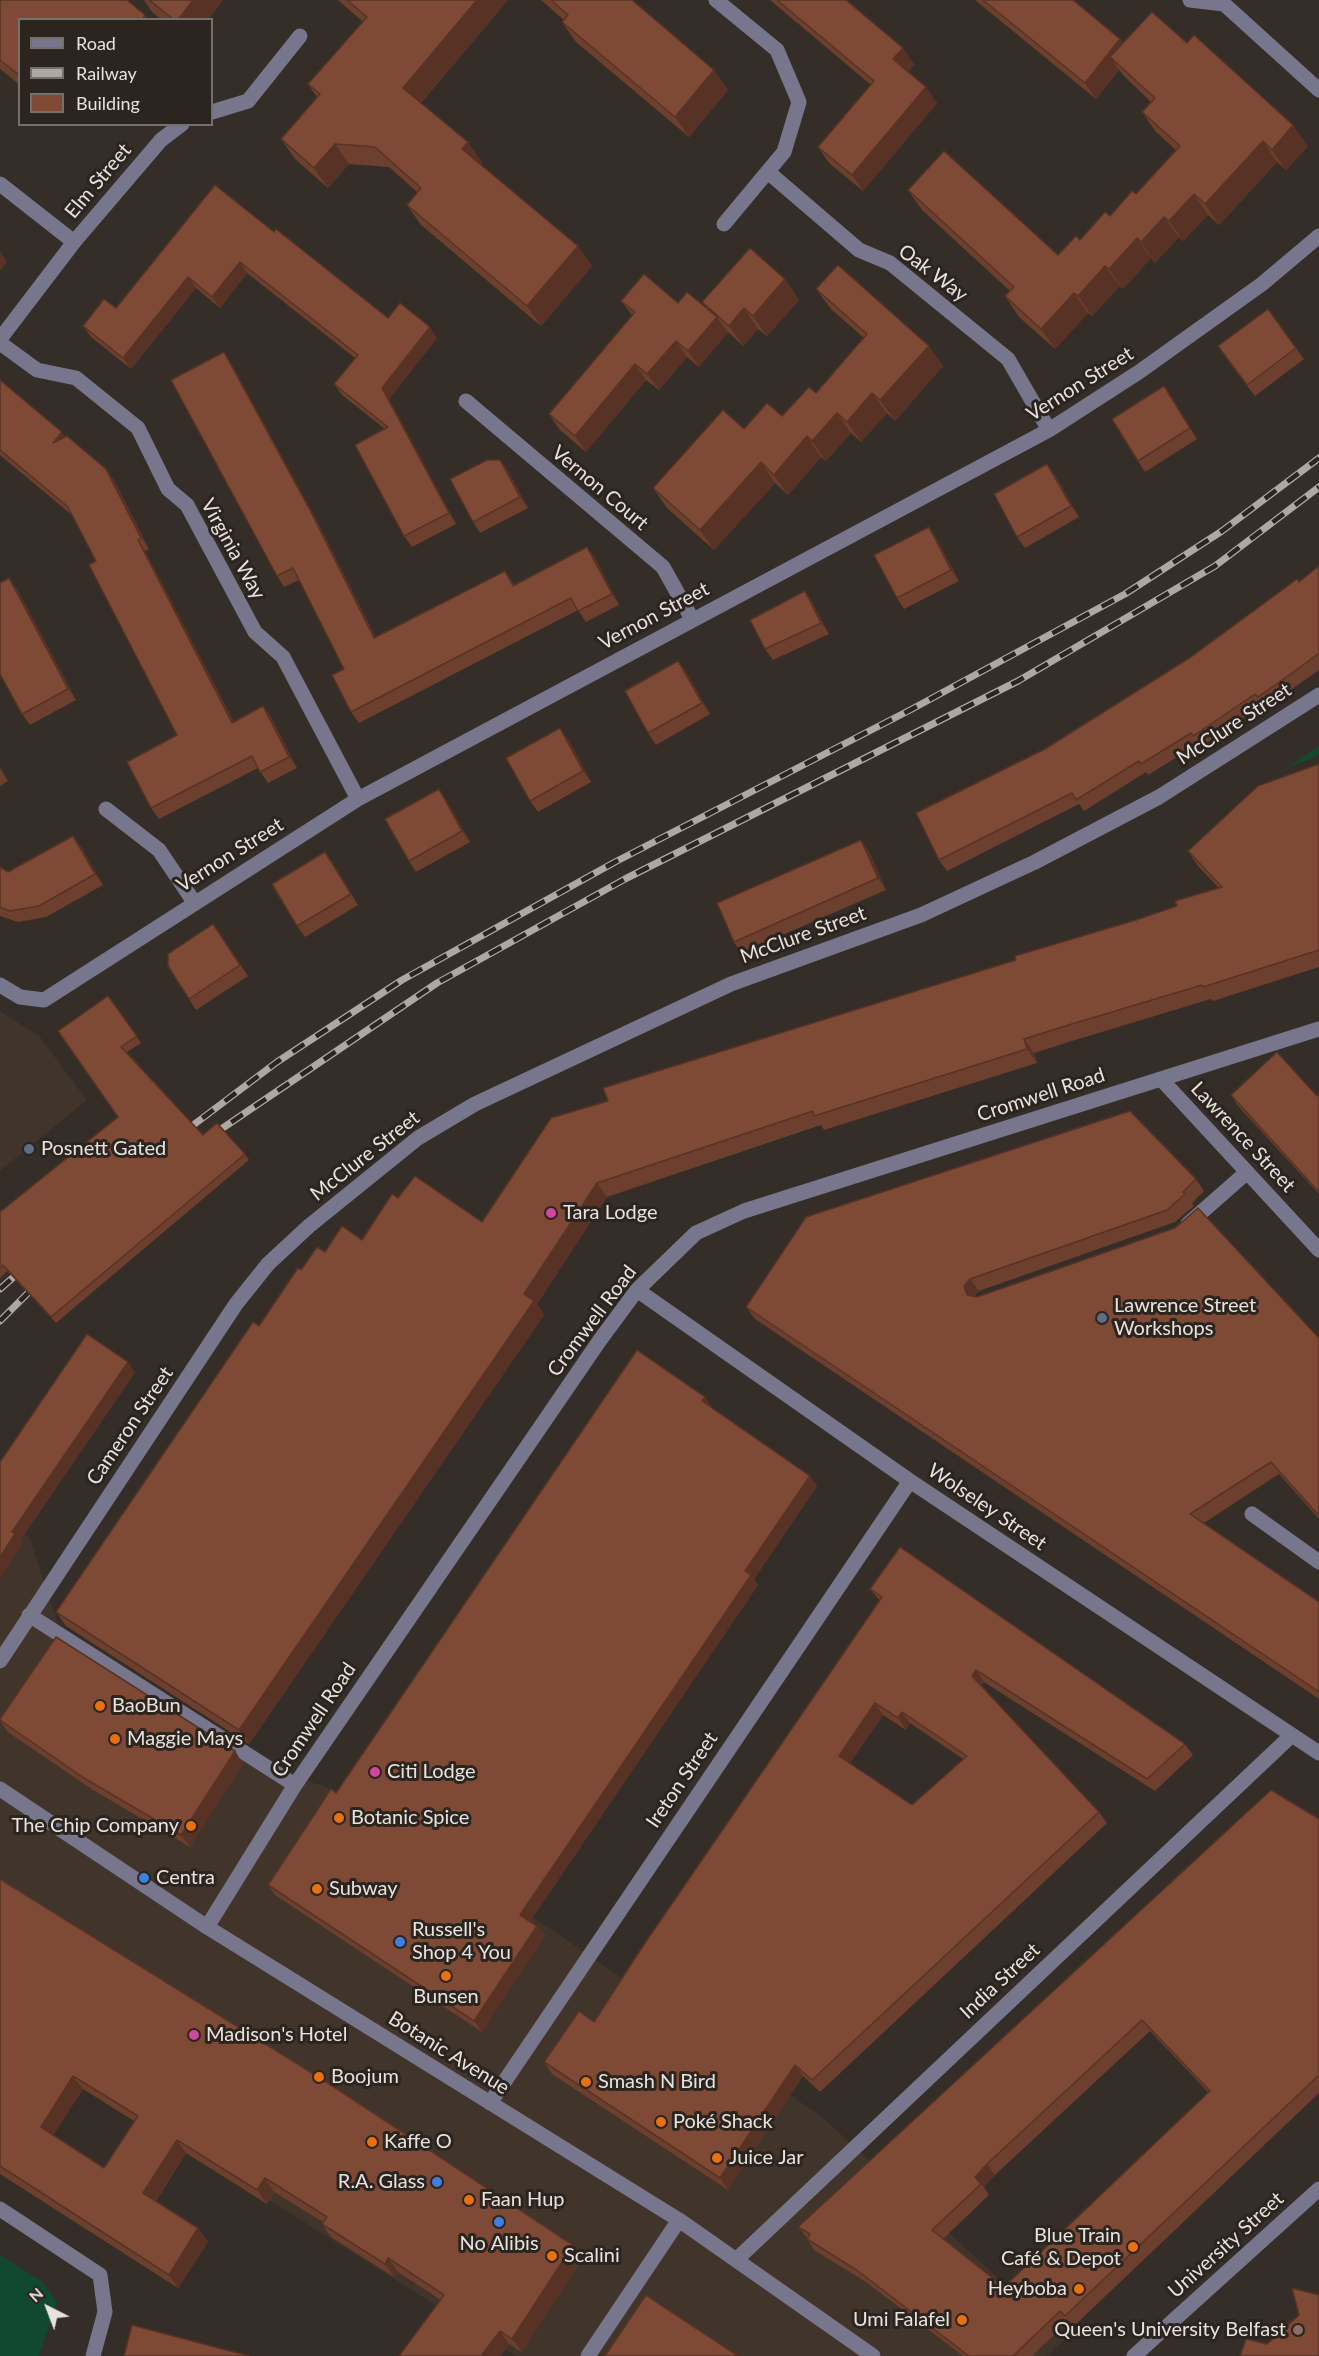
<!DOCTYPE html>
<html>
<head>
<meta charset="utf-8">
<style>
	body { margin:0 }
	#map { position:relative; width:1319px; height:2356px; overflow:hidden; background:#352d28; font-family:Lato,sans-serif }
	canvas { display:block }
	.legend { position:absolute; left:18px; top:18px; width:195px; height:108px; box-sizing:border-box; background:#2b241f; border:2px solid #76706b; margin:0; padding:8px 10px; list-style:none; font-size:18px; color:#e7e2de }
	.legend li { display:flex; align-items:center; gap:12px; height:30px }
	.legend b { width:30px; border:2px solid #76706b }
	.north { position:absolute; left:18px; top:2278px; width:60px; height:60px; -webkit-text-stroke:4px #2b241f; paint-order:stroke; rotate:318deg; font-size:16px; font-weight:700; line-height:24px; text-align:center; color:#e7e2de }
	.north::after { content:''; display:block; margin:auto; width:21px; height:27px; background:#e7e2de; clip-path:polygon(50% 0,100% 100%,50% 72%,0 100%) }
</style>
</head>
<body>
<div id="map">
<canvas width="1319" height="2356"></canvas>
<ul class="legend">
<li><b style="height:8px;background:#77768d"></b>Road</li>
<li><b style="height:8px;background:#aea8a3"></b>Railway</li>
<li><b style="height:16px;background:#7e4935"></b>Building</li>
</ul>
<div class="north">N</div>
</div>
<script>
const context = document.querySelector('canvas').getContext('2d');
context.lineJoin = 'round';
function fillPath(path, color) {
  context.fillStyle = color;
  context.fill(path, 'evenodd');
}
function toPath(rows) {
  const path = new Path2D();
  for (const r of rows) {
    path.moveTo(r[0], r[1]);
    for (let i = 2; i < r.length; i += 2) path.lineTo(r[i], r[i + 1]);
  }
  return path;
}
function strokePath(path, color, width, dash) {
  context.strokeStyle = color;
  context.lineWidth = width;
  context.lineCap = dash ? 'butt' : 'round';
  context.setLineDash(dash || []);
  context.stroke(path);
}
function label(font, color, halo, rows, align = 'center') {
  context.font = font + ' Lato,sans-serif';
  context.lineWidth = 6;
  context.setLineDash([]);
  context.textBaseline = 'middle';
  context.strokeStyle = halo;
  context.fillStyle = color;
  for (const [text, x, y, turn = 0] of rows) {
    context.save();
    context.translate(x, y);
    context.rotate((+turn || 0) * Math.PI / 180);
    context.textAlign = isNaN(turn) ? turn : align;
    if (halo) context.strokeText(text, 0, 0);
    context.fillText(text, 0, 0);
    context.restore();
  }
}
fillPath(toPath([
	[0,1011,40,1037,87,1100,0,1171],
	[0,1517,30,1538,59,1628,265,1766,334,1790,554,1931,822,2117,1065,2339,1047,2356,516,2356,0,2030]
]), '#41342b');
fillPath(toPath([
	[1319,746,1319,755,1287,768],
	[0,2255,43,2282,57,2302,39,2356,0,2356]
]), '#11492f');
strokePath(toPath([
	[716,0,777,50,799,102,784,152,724,224],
	[1190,0,1224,4,1319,90],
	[212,112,248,101,300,36],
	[768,172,859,250,890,263,1008,359,1049,430],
	[0,184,74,242],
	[0,339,74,242,161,140,182,124],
	[0,343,37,370,76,378,138,428,168,489,187,505,255,632,283,657,358,799],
	[466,401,663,567,692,619],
	[106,809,159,850,194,902],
	[0,985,20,997,44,1000,358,799,1049,430,1139,372,1262,284,1319,236],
	[1161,1079,1319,1250],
	[1188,1224,1246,1173],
	[637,1290,910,1481,1319,1753],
	[1252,1514,1319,1562],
	[29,1615,295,1785],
	[0,1661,236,1304,268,1264,309,1226,418,1138,475,1104,731,984,921,915,1035,862,1159,797,1319,695],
	[0,1789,207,1927,679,2220,873,2356],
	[207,1927,295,1785,600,1340,637,1290,696,1233,744,1211,1319,1029],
	[490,2103,910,1481],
	[0,2209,100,2275,105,2312,93,2356],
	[737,2259,1292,1735],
	[588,2356,679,2220],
	[1134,2356,1319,2189]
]), '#77768d', 15);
const rail = toPath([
	[180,1135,277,1062,402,980,615,862,912,709,1125,594,1222,531,1319,458],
	[208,1138,437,983,625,879,1018,681,1215,566,1319,487],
	[0,1289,25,1267],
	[0,1321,39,1282]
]);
strokePath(rail, '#aea8a3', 7);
strokePath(rail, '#2b241f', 4.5, [14]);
fillPath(toPath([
	[0,0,145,15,149,20,20,20,20,85,0,69],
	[144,0,223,0,208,20,162,20,152,12],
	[338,0,508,0,421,103,482,162,480,164,592,266,541,326,421,225,407,205,417,192,389,167,349,164,328,188,295,159,281,139,317,97,308,84,363,22],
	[541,0,632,0,728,90,689,137,576,42,562,22,564,20],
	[770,0,846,0,914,64,908,72,937,103,863,191,829,163,818,147,871,85],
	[975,0,1073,0,1123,43,1187,43,1308,146,1286,170,1277,162,1219,225,1208,215,1183,241,1179,237,1155,263,1151,258,1123,289,1120,286,1092,316,1088,313,1055,349,1019,317,1005,296,1010,291,922,210,908,190,1058,255,1080,240,1136,194,1176,150,1156,132,1142,112,1151,102,1125,77,1119,70,1096,99],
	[274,232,388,318,437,338,389,399,456,524,412,547,404,536,385,429,342,395,334,384,355,358,247,273,220,308,196,288,131,369,91,337,83,326,116,308],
	[785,279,799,300,767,336,758,329,743,346,728,332,699,367,687,357,659,390,646,380,586,452,560,430,549,414,632,315,621,301,678,303,707,308,702,302],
	[816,289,943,366,895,421,887,413,861,442,851,433,826,461,821,457,788,495,775,483,714,550,667,508,653,488,744,429,782,416,816,393,864,338,831,309],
	[1268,309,1304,359,1255,396,1225,357],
	[231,363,319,525,376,638,513,582,514,585,587,547,595,558,619,605,586,622,578,610,359,723,351,712,344,669,299,580,284,587,277,576],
	[0,380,114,480,149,549,145,551,234,722,263,706,271,717,297,768,268,783,258,768,159,819,151,808,177,735,96,561,72,515,0,455],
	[1164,386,1197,439,1145,472,1138,461],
	[500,460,508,471,528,508,480,533,473,522],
	[1055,475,1079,517,1025,548,1017,537],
	[929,527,936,538,959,581,904,609,897,598],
	[1319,566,1319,670,1265,708,1263,705,1200,747,1198,744,1148,775,1146,772,1084,811,1079,804,947,871,939,860,1045,749,1191,657,1299,582],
	[17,589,76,700,30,725,22,714],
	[805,591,812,602,829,634,773,660,765,649],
	[678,661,686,672,710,714,656,745,648,733],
	[568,739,591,782,538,812,530,801],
	[1319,764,1319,967,1213,1001,1211,999,1072,1041,1034,1053,1037,1063,824,1130,821,1125,607,1197,537,1304,544,1315,249,1744,66,1626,56,1612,259,1326,301,1270,325,1252,362,1240,398,1198,482,1222,608,1101,1016,960,1177,906,1219,888,1197,865,1188,851],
	[0,768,8,781,0,786],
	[446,800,470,842,416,872,409,861],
	[73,836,81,847,103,885,46,917,18,922,0,916,0,867,8,872],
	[869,851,886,890,741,953,734,942],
	[333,863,358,905,305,937,297,926],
	[221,935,248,976,196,1010,189,999],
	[108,996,141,1043,127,1052,203,1135,245,1154,249,1160,56,1323,7,1271,0,1278,0,1212,118,1117],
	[1319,1094,1319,1194,1238,1106,1231,1095,1317,1096],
	[1196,1179,1204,1191,1192,1203,1194,1206,1175,1222,979,1291,974,1296,1319,1338,1319,1519,1279,1474,1204,1523,1319,1602,1319,1699,755,1319,746,1307],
	[712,1407,712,1408,810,1476,817,1486,754,1579,758,1585,530,1921,537,1926,545,1936,482,2032,275,1895,268,1885,336,1793],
	[870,1589,1185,1744,1193,1755,1155,1791,984,1682,981,1685,1099,1812,1107,1823,820,2092,803,2076,728,2190,552,2074,544,2062,594,2022,880,1601],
	[883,1715,906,1730,910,1723,963,1759,912,1805,850,1763],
	[0,1721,235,1751,243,1764,190,1847,93,1790,8,1732],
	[1319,1819,1319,2093,1073,2327,1068,2322,1032,2356,963,2356,866,2282,814,2250,807,2239,807,2238,798,2227],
	[1150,2031,1208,2092,1004,2287,943,2239,989,2195,984,2187,995,2175],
	[0,1879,583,2258,522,2352,509,2344,500,2356,399,2356,441,2300,398,2272,394,2277,331,2237,322,2224,323,2222,274,2192,267,2204,186,2153,156,2201,198,2228,208,2242,178,2288,0,2174],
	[83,2089,134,2121,104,2168,53,2135]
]), '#6c3f2e');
fillPath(toPath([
	[193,0,223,0,208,20,178,20],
	[477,0,508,0,417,107,403,88],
	[145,15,149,20,142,20],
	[1120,39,1132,55,1110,57,1119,70,1096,99,1085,83],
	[903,48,914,64,905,75,893,59],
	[714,70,728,90,689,137,675,117],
	[926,87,937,103,863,191,852,175],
	[1293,125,1308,146,1286,170,1272,150],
	[1263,141,1277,162,1219,225,1205,204],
	[468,142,482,162,476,169,462,149],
	[335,144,349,164,328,188,314,168],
	[1194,194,1208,215,1183,241,1169,221],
	[1164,217,1179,237,1155,263,1141,242],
	[1137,238,1151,258,1123,289,1109,269],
	[578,246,592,266,541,326,527,306],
	[0,251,7,262,0,271],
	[240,262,247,273,220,308,212,297],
	[1105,266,1120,286,1092,316,1078,296],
	[188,277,196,288,131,369,123,358],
	[785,279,799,300,767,336,753,316],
	[1074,293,1088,313,1055,349,1041,329],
	[744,308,758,329,743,346,729,326],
	[717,317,728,333,699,367,688,351],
	[430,327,437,338,389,399,456,524,449,513,382,388],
	[676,341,687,357,659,390,647,374],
	[929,346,943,366,895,421,880,400],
	[224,352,231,363,319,525,382,650,374,638],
	[635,364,646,380,586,452,575,436],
	[1164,386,1172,397,1197,439,1190,428],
	[872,393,887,413,861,442,847,422],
	[837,413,851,433,826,461,812,441],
	[62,432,70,443,53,443],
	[807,436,821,457,788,495,774,475],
	[500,460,508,471,528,508,520,497],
	[761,462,775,483,714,550,700,530],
	[1047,464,1055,475,1079,517,1071,506],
	[106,469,114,480,149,549,141,538],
	[929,527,936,538,959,581,951,570],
	[138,540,145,551,240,734,232,723],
	[587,547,595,558,619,605,612,594],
	[505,571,513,582,520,597,513,586],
	[9,578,17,589,76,700,68,689],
	[805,591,812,602,829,634,821,623],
	[678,661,686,672,710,714,702,703],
	[263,706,271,717,297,768,289,757],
	[560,728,568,739,591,782,583,771],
	[439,789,446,800,470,842,462,831],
	[73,836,81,847,103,885,95,874],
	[861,840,869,851,886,890,878,878],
	[325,852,333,863,358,905,351,894],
	[1024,1039,1034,1053,1037,1063,1027,1049],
	[597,1183,607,1197,537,1304,544,1315,249,1744,239,1730],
	[970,1279,979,1291,973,1298,967,1295,964,1286],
	[128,1362,135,1373,20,1541,22,1545,0,1578,0,1557,12,1532],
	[705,1397,712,1407,709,1411,702,1401],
	[810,1476,817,1486,754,1579,758,1585,528,1925,520,1915,745,1571],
	[976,1670,984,1682,980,1687,972,1676],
	[875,1703,883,1715,847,1767,839,1756],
	[902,1712,910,1723,906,1730,898,1718],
	[235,1751,243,1764,190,1847,181,1835],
	[537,1926,545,1936,482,2032,474,2021],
	[795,2065,803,2076,728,2190,720,2178],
	[73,2076,83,2089,50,2140,41,2127],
	[177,2140,186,2153,152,2206,143,2193],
	[987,2164,995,2175,984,2187,975,2177],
	[265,2178,274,2192,267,2204,257,2190],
	[198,2228,208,2242,178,2288,169,2275],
	[573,2245,583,2258,522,2352,512,2339],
	[388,2258,398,2272,394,2277,385,2264],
	[500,2331,509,2344,500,2356,481,2356]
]), '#583325');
const building = toPath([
	[0,0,127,0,145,15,142,20,20,20,20,76,0,60,0,0],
	[149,0,193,0,178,20,174,20,149,0],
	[347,0,477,0,403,88,468,142,462,149,578,246,527,306,407,205,421,188,375,147,335,144,314,168,281,139,320,94,308,84,367,17,347,0],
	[551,0,632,0,714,70,675,117,562,22,568,15,551,0],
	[777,0,846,0,903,48,893,59,926,87,852,175,818,147,874,81,777,0],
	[983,0,1073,0,1120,39,1085,83,983,0],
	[1152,12,1187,43,1194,35,1293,125,1272,150,1263,141,1205,204,1194,194,1169,221,1164,217,1141,242,1137,238,1109,269,1105,266,1078,296,1074,293,1041,329,1005,296,1014,287,908,190,944,151,1058,255,1076,236,1080,240,1105,212,1110,216,1132,191,1136,194,1180,146,1142,112,1155,98,1110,57,1152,12],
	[215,185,274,232,276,229,388,318,400,303,430,327,382,388,449,513,404,536,355,445,388,427,334,384,358,355,240,262,212,297,188,277,123,358,83,326,104,299,116,308,215,185],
	[750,248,785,279,753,316,744,308,729,326,702,302,750,248],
	[838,265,929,346,880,400,872,393,847,422,837,413,812,441,807,436,774,475,761,462,700,530,653,488,723,410,744,429,767,403,782,416,809,387,816,393,867,334,816,289,838,265],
	[644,274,678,303,687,292,717,317,688,351,676,341,647,374,635,364,575,436,549,414,635,312,621,301,644,274],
	[1268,309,1296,348,1247,385,1218,346,1268,309],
	[224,352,312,514,374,638,505,571,513,586,587,547,612,594,578,611,571,598,351,712,332,675,344,669,293,568,277,576,171,380,224,352],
	[0,380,62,432,53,443,67,436,106,469,141,538,138,540,232,723,263,706,289,757,260,772,252,756,151,808,127,762,177,735,89,565,96,561,68,507,0,450,0,380],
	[1164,386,1190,428,1138,461,1112,419,1164,386],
	[487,460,500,460,520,497,473,522,450,479,487,460],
	[1047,464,1071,506,1017,537,994,494,1047,464],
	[929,527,951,570,897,598,874,555,929,527],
	[1319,566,1319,653,1306,663,1258,697,1255,694,1193,736,1191,733,1141,764,1139,761,1076,800,1072,793,939,860,916,813,1045,749,1191,657,1297,579,1299,582,1319,566],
	[9,578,68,689,22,714,0,674,0,583,9,578],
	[805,591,821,623,765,649,750,620,805,591],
	[678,661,702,703,648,733,625,691,678,661],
	[560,728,583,771,530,801,506,758,560,728],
	[1319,764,1319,950,1203,987,1202,985,1062,1027,1024,1039,1027,1049,814,1116,813,1111,597,1183,524,1294,534,1301,239,1730,56,1612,253,1322,259,1326,298,1268,301,1270,317,1247,325,1252,342,1226,362,1240,392,1194,398,1198,415,1176,482,1222,551,1118,608,1101,603,1088,1016,960,1015,956,1136,920,1177,906,1175,901,1222,887,1188,851,1258,786,1319,764],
	[439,789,462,831,409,861,385,819,439,789],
	[73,836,95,874,39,906,10,911,0,907,0,867,8,872,73,836],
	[861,840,878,878,734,942,717,903,861,840],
	[325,852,351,894,297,926,272,884,325,852],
	[213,924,240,965,189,999,168,966,168,954,213,924],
	[108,996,137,1036,121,1047,203,1135,217,1123,245,1154,51,1317,3,1265,0,1268,0,1212,118,1117,58,1031,108,996],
	[1277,1052,1317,1096,1319,1094,1319,1192,1231,1095,1277,1052],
	[1130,1111,1196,1179,1183,1192,1185,1194,1167,1210,970,1279,964,1286,967,1295,977,1297,1175,1228,1198,1208,1319,1338,1319,1516,1271,1462,1190,1514,1319,1602,1319,1692,746,1307,806,1217,1130,1111],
	[87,1334,128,1362,12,1532,15,1534,0,1557,0,1462,87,1334],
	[637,1350,705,1397,702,1401,810,1476,745,1571,751,1575,520,1915,537,1926,474,2021,268,1885,331,1789,336,1793,637,1350],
	[900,1547,1185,1744,1147,1779,976,1670,972,1676,1099,1812,812,2080,795,2065,720,2178,544,2062,579,2011,594,2022,641,1949,882,1597,870,1589,900,1547],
	[875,1703,898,1718,902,1712,967,1756,912,1805,839,1756,875,1703],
	[56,1637,235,1751,181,1835,84,1778,0,1720,0,1719,56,1637],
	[1271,1790,1319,1819,1319,2075,1065,2316,1060,2311,1013,2356,969,2356,858,2271,807,2239,810,2234,798,2227,1271,1790],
	[1142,2020,1210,2091,1004,2287,932,2230,981,2184,975,2177,987,2164,1142,2020],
	[0,1879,325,2081,573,2245,512,2339,500,2331,481,2356,399,2356,444,2295,388,2258,385,2264,322,2224,327,2217,265,2178,257,2190,177,2140,143,2193,198,2228,169,2275,0,2166,0,1879],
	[73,2076,138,2116,104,2168,41,2127,73,2076],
	[1292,2288,1319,2295,1319,2356,1240,2356,1246,2339,1267,2344,1299,2315,1292,2288],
	[646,2295,738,2356,605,2356,646,2295],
	[132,2325,249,2356,124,2356,132,2325]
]);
fillPath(building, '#7e4935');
strokePath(building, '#583325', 1.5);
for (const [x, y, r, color] of [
	[29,1149,6,"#5c6f8a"],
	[551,1213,6,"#d1479c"],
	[1102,1318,6,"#5c6f8a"],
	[100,1706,6,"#e8710a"],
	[115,1739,6,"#e8710a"],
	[375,1772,6,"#d1479c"],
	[339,1818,6,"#e8710a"],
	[191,1826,6,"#e8710a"],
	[144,1878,6,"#3f7fe0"],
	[317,1889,6,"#e8710a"],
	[400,1942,6,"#3f7fe0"],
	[446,1976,6,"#e8710a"],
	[194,2035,6,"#d1479c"],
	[319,2077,6,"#e8710a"],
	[586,2082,6,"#e8710a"],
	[661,2122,6,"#e8710a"],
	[372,2142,6,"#e8710a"],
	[717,2158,6,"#e8710a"],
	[437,2182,6,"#3f7fe0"],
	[469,2200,6,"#e8710a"],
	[499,2222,6,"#3f7fe0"],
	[1133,2247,6,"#e8710a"],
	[552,2256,6,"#e8710a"],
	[1079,2289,6,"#e8710a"],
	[962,2320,6,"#e8710a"],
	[1298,2330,6,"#8d6e63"]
]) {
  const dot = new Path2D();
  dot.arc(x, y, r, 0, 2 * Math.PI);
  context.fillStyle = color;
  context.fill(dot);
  strokePath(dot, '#2b241f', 2);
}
label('20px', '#e7e2de', '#2b241f', [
	["Elm Street",98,181,-50],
	["Oak Way",933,273,37],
	["Vernon Street",1080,384,-32],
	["Vernon Court",600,488,40],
	["Virginia Way",233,549,61],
	["Vernon Street",654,616,-28],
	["McClure Street",1234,724,-33],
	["Vernon Street",230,855,-32],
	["McClure Street",803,935,-20],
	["Cromwell Road",1041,1095,-18],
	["Lawrence Street",1243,1137,47],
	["McClure Street",365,1156,-38],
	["Cromwell Road",592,1321,-53],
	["Cameron Street",130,1426,-56],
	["Wolseley Street",987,1507,34],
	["Cromwell Road",314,1720,-56],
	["Ireton Street",682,1780,-56],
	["India Street",1000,1981,-43],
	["Botanic Avenue",449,2053,32],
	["University Street",1226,2245,-42]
]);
label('20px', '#e7e2de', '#2b241f', [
	["Posnett Gated",41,1149],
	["Tara Lodge",563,1213],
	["Lawrence Street",1114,1306],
	["Workshops",1114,1329],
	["BaoBun",112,1706],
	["Maggie Mays",127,1739],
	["Citi Lodge",387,1772],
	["Botanic Spice",351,1818],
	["The Chip Company",179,1826,"right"],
	["Centra",156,1878],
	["Subway",329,1889],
	["Russell's",412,1930],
	["Shop 4 You",412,1953],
	["Bunsen",446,1997,"center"],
	["Madison's Hotel",206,2035],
	["Boojum",331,2077],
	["Smash N Bird",598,2082],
	["Poké Shack",673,2122],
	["Kaffe O",384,2142],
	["Juice Jar",729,2158],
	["R.A. Glass",425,2182,"right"],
	["Faan Hup",481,2200],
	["Blue Train",1121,2236,"right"],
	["Café & Depot",1121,2259,"right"],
	["No Alibis",499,2244,"center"],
	["Scalini",564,2256],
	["Heyboba",1067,2289,"right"],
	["Umi Falafel",950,2320,"right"],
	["Queen's University Belfast",1286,2330,"right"]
], 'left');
</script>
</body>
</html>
